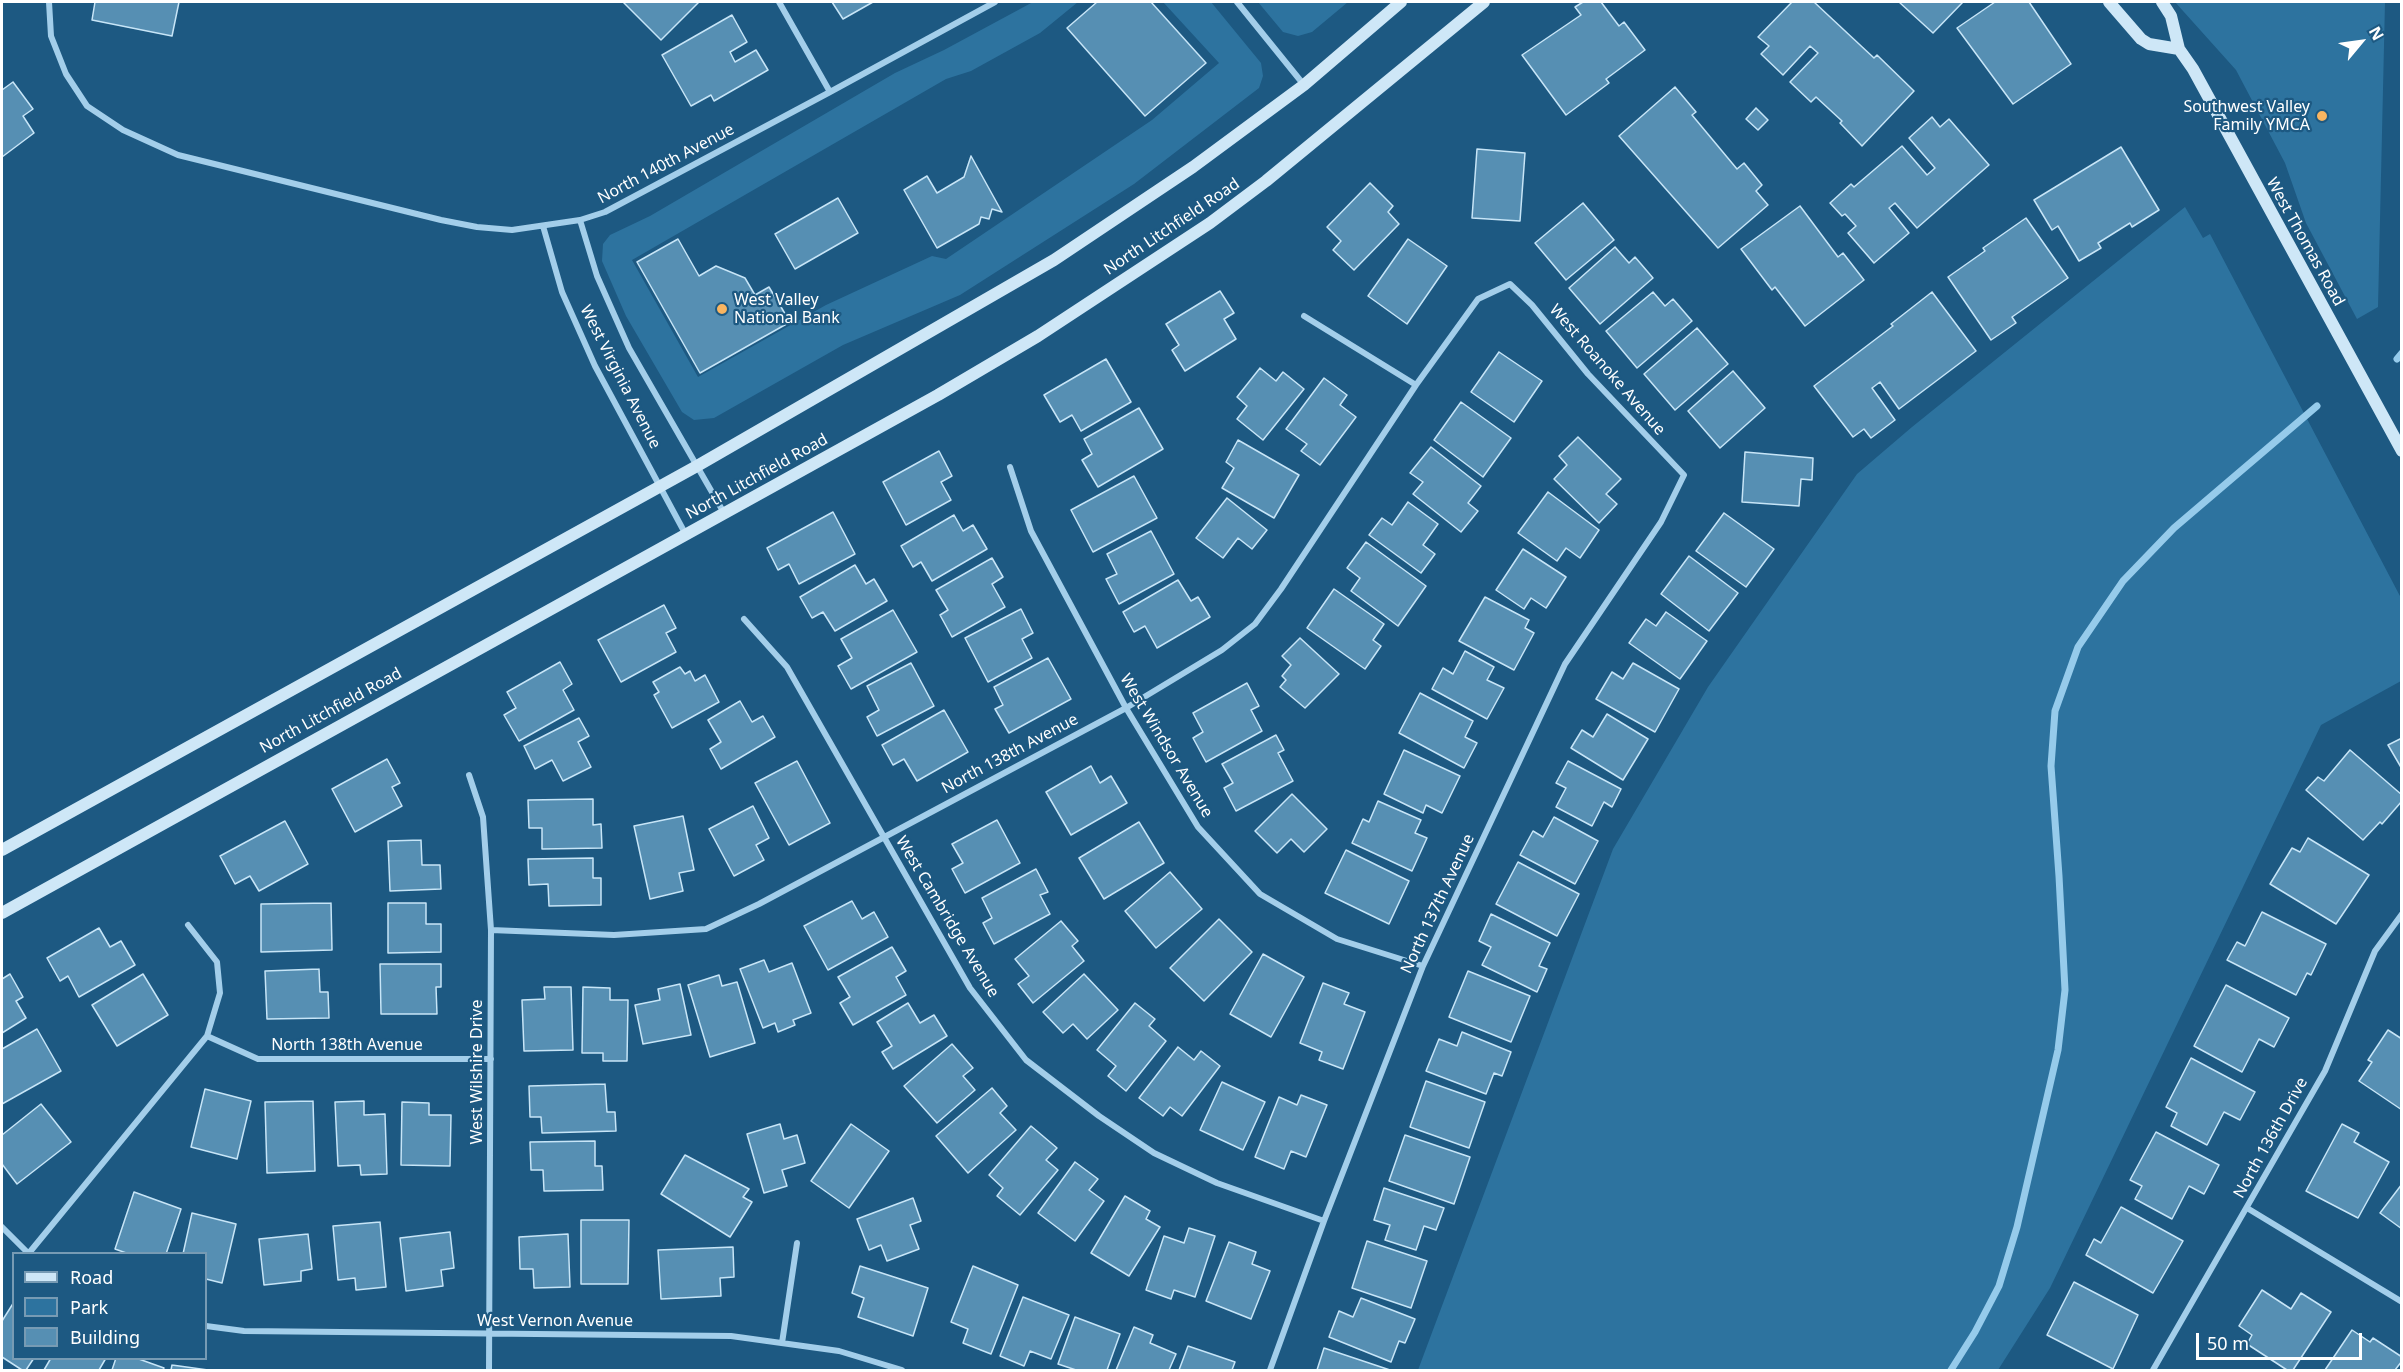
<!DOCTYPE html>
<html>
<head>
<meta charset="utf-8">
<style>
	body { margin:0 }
	#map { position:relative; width:2403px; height:1372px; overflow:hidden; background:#1d5982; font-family:"Noto Sans",sans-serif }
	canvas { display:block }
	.frame { position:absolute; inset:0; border:3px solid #fff; pointer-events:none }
	.legend { position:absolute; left:12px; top:1252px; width:195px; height:108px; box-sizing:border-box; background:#1d5982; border:2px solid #779bb4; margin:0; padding:8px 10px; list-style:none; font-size:18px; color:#fff }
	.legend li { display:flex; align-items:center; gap:12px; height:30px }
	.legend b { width:30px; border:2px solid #779bb4 }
	.north { position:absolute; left:2331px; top:12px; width:60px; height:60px; -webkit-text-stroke:4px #1d5982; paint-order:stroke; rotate:61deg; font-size:16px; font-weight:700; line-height:24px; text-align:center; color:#fff }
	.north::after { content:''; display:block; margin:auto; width:21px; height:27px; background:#fff; clip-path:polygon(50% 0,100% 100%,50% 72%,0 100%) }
	.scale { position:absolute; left:2196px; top:1333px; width:166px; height:27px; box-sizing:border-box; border:3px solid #fff; border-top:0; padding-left:8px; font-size:18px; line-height:21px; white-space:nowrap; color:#fff; -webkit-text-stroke:4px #1d5982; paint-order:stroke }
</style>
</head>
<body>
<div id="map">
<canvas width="2403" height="1372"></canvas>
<div class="frame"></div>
<ul class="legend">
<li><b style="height:8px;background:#cee7f7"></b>Road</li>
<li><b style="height:16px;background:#2d739f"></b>Park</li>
<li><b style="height:16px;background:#568fb3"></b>Building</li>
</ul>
<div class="north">N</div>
<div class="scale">50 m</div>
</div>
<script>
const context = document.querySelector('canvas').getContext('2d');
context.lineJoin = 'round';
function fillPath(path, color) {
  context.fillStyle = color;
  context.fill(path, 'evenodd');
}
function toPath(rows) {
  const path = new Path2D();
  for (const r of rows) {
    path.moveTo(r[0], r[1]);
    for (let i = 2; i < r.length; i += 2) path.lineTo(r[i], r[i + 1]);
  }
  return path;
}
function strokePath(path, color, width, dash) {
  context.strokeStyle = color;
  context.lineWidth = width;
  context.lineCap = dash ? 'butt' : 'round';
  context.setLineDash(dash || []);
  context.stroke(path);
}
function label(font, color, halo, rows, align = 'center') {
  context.font = font + ' "Noto Sans",sans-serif';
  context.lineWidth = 4.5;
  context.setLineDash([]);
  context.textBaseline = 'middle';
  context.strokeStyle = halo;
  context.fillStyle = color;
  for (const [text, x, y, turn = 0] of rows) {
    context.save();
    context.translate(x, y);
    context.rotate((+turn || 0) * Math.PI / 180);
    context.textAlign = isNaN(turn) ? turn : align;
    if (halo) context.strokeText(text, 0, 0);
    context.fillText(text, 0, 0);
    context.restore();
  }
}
fillPath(toPath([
	[1033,2,1078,2,1040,33,971,71,946,79,632,260,698,377,826,305,932,256,946,259,1152,120,1219,63,1163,2,1211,2,1261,63,1263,76,1259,88,1134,184,960,295,843,345,714,418,694,420,682,412,626,316,602,261,603,244,610,235,650,216,895,73,944,50],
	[1258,2,1348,2,1312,32,1298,36,1283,32],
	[2175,2,2385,2,2378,307,2357,319,2306,223,2285,163,2236,70],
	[2185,207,2203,238,2210,234,2401,598,2401,681,2321,725,2050,1288,1998,1370,1418,1370,1613,849,1708,687,1857,474,1912,427]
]), '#2d739f');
strokePath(toPath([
	[2397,359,2402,353],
	[1951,1370,1975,1332,1999,1286,2017,1227,2058,1050,2065,990,2059,876,2051,766,2055,711,2078,647,2123,581,2174,528,2317,406]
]), '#96cbeb', 7);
const building = toPath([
	[95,2,179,2,172,36,92,20,95,2],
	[623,2,699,2,661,40,623,2],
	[832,2,873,2,843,19,832,2],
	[1097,2,1151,2,1206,63,1145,116,1067,28,1097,2],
	[1583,2,1601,2,1619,26,1624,22,1645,50,1606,79,1609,83,1566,115,1522,55,1581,15,1575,7,1583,2],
	[1792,2,1814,2,1874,58,1877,55,1914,91,1862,146,1840,123,1842,121,1816,97,1811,102,1790,82,1818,53,1810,46,1783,75,1761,54,1769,46,1758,37,1792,2],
	[1899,2,1963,2,1933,33,1899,2],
	[1995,2,2029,2,2071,64,2013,104,1957,28,1995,2],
	[732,15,747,42,730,52,735,62,756,50,768,70,714,101,711,95,691,106,662,55,732,15],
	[13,82,33,109,23,116,34,133,2,157,2,90,13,82],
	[1675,87,1696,112,1692,115,1737,169,1744,163,1762,185,1756,191,1768,205,1718,248,1619,136,1675,87],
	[1756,108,1768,120,1758,130,1746,119,1756,108],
	[1932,117,1940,127,1949,119,1989,165,1917,228,1895,203,1889,208,1909,233,1874,263,1848,233,1856,226,1845,214,1842,216,1830,203,1851,184,1854,187,1902,146,1927,175,1935,168,1909,138,1932,117],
	[2121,147,2159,210,2132,227,2130,223,2098,243,2101,248,2079,261,2058,226,2052,230,2034,200,2121,147],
	[1477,149,1525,153,1520,221,1472,218,1477,149],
	[971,156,1002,212,992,209,989,219,981,217,979,224,937,248,904,190,927,176,937,193,964,177,971,156],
	[1370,183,1393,206,1388,212,1399,224,1354,270,1333,250,1341,241,1327,227,1370,183],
	[838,198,858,233,795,269,775,234,838,198],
	[1583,203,1614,240,1566,280,1535,243,1583,203],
	[1800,206,1838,257,1843,253,1864,280,1805,326,1775,287,1772,290,1741,249,1800,206],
	[2026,218,2068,278,2012,317,2016,323,1991,340,1948,277,1985,251,1983,248,2026,218],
	[678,239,699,276,716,266,745,278,755,295,769,287,790,322,700,373,637,262,678,239],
	[1408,239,1447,266,1407,324,1368,296,1408,239],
	[1615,247,1629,263,1635,257,1653,278,1600,324,1569,288,1615,247],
	[1220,291,1234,313,1224,319,1236,339,1185,371,1172,350,1179,345,1166,324,1220,291],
	[1653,292,1665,306,1673,299,1692,321,1637,368,1606,331,1653,292],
	[1932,292,1976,351,1899,409,1880,382,1872,388,1895,420,1871,438,1864,429,1853,437,1814,386,1893,326,1891,324,1932,292],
	[1697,328,1728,364,1675,410,1644,374,1697,328],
	[1499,352,1542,381,1514,422,1471,392,1499,352],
	[1106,359,1131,402,1081,431,1072,415,1060,422,1044,395,1106,359],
	[1260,368,1276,381,1283,372,1304,389,1263,440,1237,419,1247,406,1237,397,1260,368],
	[1733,371,1765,408,1720,448,1688,411,1733,371],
	[1324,378,1347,395,1340,405,1356,417,1320,465,1301,451,1307,444,1286,429,1324,378],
	[1461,402,1511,438,1483,477,1434,440,1461,402],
	[1139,408,1163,449,1098,487,1082,460,1092,454,1084,439,1139,408],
	[1578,437,1621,479,1606,494,1617,504,1599,523,1554,479,1567,465,1559,456,1578,437],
	[1238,440,1299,475,1274,518,1222,488,1234,468,1226,462,1238,440],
	[1431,447,1481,486,1468,503,1478,511,1461,532,1413,494,1423,482,1410,473,1431,447],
	[939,451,952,476,941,482,951,500,906,525,883,482,939,451],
	[1745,452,1813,458,1812,480,1801,479,1799,506,1742,502,1745,452],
	[1134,476,1157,518,1093,552,1071,510,1134,476],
	[1548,492,1599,530,1580,558,1566,548,1557,561,1518,533,1548,492],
	[1227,498,1267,530,1252,549,1238,538,1223,558,1196,538,1227,498],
	[1408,502,1438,524,1423,545,1435,554,1421,573,1369,535,1382,518,1392,525,1408,502],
	[833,512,855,554,799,584,789,564,778,570,767,548,833,512],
	[1724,513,1774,549,1746,587,1696,551,1724,513],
	[954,515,963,531,973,525,987,549,932,581,921,562,913,567,901,546,954,515],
	[1151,531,1174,574,1119,604,1106,579,1117,574,1107,554,1151,531],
	[1366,542,1426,586,1398,626,1351,591,1360,578,1347,568,1366,542],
	[1523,549,1566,577,1546,608,1531,598,1524,609,1496,590,1523,549],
	[1689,556,1738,593,1709,631,1661,594,1689,556],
	[992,558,1003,577,992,584,1005,607,952,637,940,615,948,610,936,590,992,558],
	[855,565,866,584,874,579,887,601,835,631,823,612,812,618,800,597,855,565],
	[1178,580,1191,601,1198,597,1210,617,1157,648,1145,626,1134,632,1123,612,1178,580],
	[1334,589,1384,624,1373,640,1381,646,1365,669,1307,628,1334,589],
	[1485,597,1529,620,1525,628,1534,633,1514,670,1459,641,1485,597],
	[664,605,676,628,666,633,676,652,621,682,598,640,664,605],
	[1021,609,1033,633,1022,639,1032,658,988,682,965,638,1021,609],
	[893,610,917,652,851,689,838,666,852,658,841,639,893,610],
	[1666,612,1707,641,1680,679,1629,643,1646,619,1656,626,1666,612],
	[1300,638,1339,674,1305,708,1280,687,1286,680,1282,676,1291,665,1282,656,1300,638],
	[1465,651,1494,667,1487,680,1504,688,1487,719,1432,689,1443,668,1453,674,1465,651],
	[1048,658,1071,699,1009,733,995,709,1003,705,994,687,1048,658],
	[560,662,572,684,563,690,574,710,519,741,504,715,516,708,507,692,560,662],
	[911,663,934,706,877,736,867,717,879,710,867,686,911,663],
	[1633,663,1679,689,1655,732,1596,699,1612,672,1623,679,1633,663],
	[680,667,685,674,690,671,695,681,705,675,719,702,672,728,654,695,659,692,653,682,680,667],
	[1247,683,1259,706,1251,710,1262,731,1206,762,1193,738,1203,732,1193,713,1247,683],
	[1420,693,1473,721,1465,737,1477,743,1464,768,1399,733,1420,693],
	[740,701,752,722,763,716,775,737,721,769,710,749,721,742,708,720,740,701],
	[944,710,968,752,917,781,904,759,893,765,882,745,944,710],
	[1607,714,1648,739,1623,780,1571,748,1582,730,1593,737,1607,714],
	[579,718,589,736,578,742,591,767,563,781,552,760,535,769,524,746,579,718],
	[1276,735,1284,750,1278,753,1293,781,1236,811,1224,788,1233,783,1222,764,1276,735],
	[2402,738,2402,769,2388,745,2402,738],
	[1404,750,1460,776,1442,813,1426,805,1423,813,1384,794,1404,750],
	[2350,750,2402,795,2402,801,2382,824,2380,822,2363,840,2306,790,2318,777,2324,781,2350,750],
	[387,759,400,783,392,787,402,806,355,832,332,789,387,759],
	[797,761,830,823,789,845,755,783,797,761],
	[1568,761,1621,789,1612,807,1604,802,1592,826,1556,807,1566,788,1556,783,1568,761],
	[1091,766,1100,783,1111,776,1127,803,1071,835,1046,792,1091,766],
	[1292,794,1327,829,1304,852,1291,839,1277,853,1255,831,1292,794],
	[593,799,593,825,601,824,602,848,542,849,542,828,529,828,528,800,593,799],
	[1378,801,1421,820,1415,833,1427,838,1412,871,1352,843,1363,819,1369,822,1378,801],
	[753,806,769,838,756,845,764,860,734,876,709,829,753,806],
	[683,816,694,870,679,873,683,891,650,899,634,826,683,816],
	[1554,817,1598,841,1575,884,1520,855,1533,831,1543,837,1554,817],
	[997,820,1020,863,965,893,952,869,963,863,952,844,997,820],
	[285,821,308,864,259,891,250,876,235,884,220,856,285,821],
	[1139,822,1164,863,1104,899,1079,858,1139,822],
	[2308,838,2369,875,2336,924,2270,884,2292,848,2300,852,2308,838],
	[421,840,422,865,440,865,441,889,390,891,388,841,421,840],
	[1346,850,1409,881,1389,924,1325,893,1346,850],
	[593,858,593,878,601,878,601,905,549,906,548,884,529,885,528,859,593,858],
	[1518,862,1579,894,1557,936,1496,904,1518,862],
	[1036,869,1048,892,1040,895,1050,914,994,944,983,923,992,918,982,898,1036,869],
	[1170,872,1202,909,1156,948,1125,911,1170,872],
	[852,901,862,919,874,912,888,937,828,970,804,926,852,901],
	[331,903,332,950,261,952,261,904,331,903],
	[388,903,426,903,426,924,441,924,441,952,388,953,388,903],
	[2262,912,2326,944,2311,975,2307,973,2296,995,2227,960,2237,942,2245,946,2262,912],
	[1491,914,1550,943,1539,966,1547,969,1537,992,1482,965,1491,947,1479,941,1491,914],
	[1219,919,1252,952,1204,1001,1170,968,1219,919],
	[1061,921,1078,941,1072,946,1084,961,1033,1003,1018,984,1029,976,1015,959,1061,921],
	[99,928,110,947,121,941,135,965,79,997,68,976,60,981,47,958,99,928],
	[892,947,906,971,896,977,906,995,853,1025,840,1003,850,997,838,977,892,947],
	[1263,954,1304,977,1271,1037,1230,1014,1263,954],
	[764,960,769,972,792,963,811,1013,793,1020,795,1025,778,1032,775,1023,763,1028,740,969,764,960],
	[380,964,441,964,441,987,436,987,437,1014,381,1014,380,964],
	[319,969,320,992,328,992,329,1018,267,1019,265,971,319,969],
	[1468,971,1530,996,1511,1042,1449,1017,1468,971],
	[10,974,23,997,16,1001,26,1018,2,1033,2,979,10,974],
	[143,974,168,1015,117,1046,92,1005,143,974],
	[1084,974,1118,1010,1087,1039,1073,1024,1063,1033,1043,1012,1084,974],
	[719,975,722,986,737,982,755,1043,710,1057,688,985,719,975],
	[1323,983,1349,993,1344,1004,1365,1012,1343,1069,1319,1060,1322,1052,1300,1043,1323,983],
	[680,984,691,1035,643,1044,635,1005,660,1000,658,989,680,984],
	[2226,985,2289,1018,2274,1047,2259,1039,2242,1072,2194,1046,2226,985],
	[544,987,571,987,573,1050,524,1051,522,1000,545,999,544,987],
	[583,987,610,988,610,1000,628,1000,627,1061,603,1061,603,1053,582,1053,583,987],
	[908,1003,920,1023,934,1015,947,1036,893,1069,882,1052,892,1046,877,1022,908,1003],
	[1135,1003,1155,1019,1149,1026,1166,1041,1126,1091,1108,1076,1116,1066,1097,1050,1135,1003],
	[37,1029,61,1071,2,1104,2,1049,37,1029],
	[2388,1030,2402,1039,2402,1110,2359,1081,2372,1062,2368,1060,2388,1030],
	[1462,1032,1511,1052,1502,1076,1494,1073,1486,1094,1426,1071,1439,1039,1457,1046,1462,1032],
	[952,1044,973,1068,963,1076,975,1090,937,1123,904,1086,952,1044],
	[1178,1047,1194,1060,1201,1051,1220,1066,1182,1116,1170,1107,1163,1116,1139,1098,1178,1047],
	[2191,1058,2255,1092,2240,1120,2224,1112,2207,1145,2171,1126,2177,1113,2166,1107,2191,1058],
	[1426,1081,1485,1102,1469,1148,1410,1127,1426,1081],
	[1222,1082,1265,1102,1243,1150,1200,1130,1222,1082],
	[605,1084,607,1112,615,1112,616,1131,542,1133,541,1117,530,1117,529,1086,605,1084],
	[992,1088,1007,1106,1000,1113,1016,1130,968,1173,936,1136,992,1088],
	[205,1089,251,1101,237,1159,191,1147,205,1089],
	[1301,1095,1327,1105,1306,1157,1291,1151,1284,1169,1255,1157,1279,1097,1297,1105,1301,1095],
	[313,1101,315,1171,267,1173,265,1102,313,1101],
	[364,1101,364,1115,385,1114,387,1174,361,1175,360,1165,338,1166,335,1102,364,1101],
	[402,1102,429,1103,429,1115,451,1115,450,1166,401,1165,402,1102],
	[41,1104,71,1142,17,1184,2,1164,2,1135,41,1104],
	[780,1124,784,1139,797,1135,805,1163,782,1170,787,1186,764,1193,747,1134,780,1124],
	[851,1124,889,1151,849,1208,811,1181,851,1124],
	[2342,1124,2359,1133,2354,1142,2389,1162,2358,1218,2306,1191,2342,1124],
	[1031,1126,1057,1148,1046,1160,1058,1170,1020,1215,997,1196,1003,1188,989,1175,1031,1126],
	[2156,1132,2219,1165,2204,1194,2189,1186,2172,1219,2135,1199,2142,1186,2130,1180,2156,1132],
	[1405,1135,1470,1157,1454,1204,1389,1181,1405,1135],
	[595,1141,595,1166,602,1166,603,1190,544,1191,543,1170,531,1170,530,1142,595,1141],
	[685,1155,749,1189,743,1197,752,1202,730,1237,661,1194,685,1155],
	[1075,1162,1098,1179,1089,1190,1104,1201,1075,1241,1038,1213,1075,1162],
	[2402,1184,2402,1229,2380,1213,2402,1184],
	[1384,1188,1444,1208,1436,1230,1424,1226,1416,1250,1385,1240,1390,1225,1374,1220,1384,1188],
	[134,1192,181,1209,166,1254,129,1254,115,1249,134,1192],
	[1125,1196,1150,1211,1146,1219,1160,1227,1129,1276,1091,1253,1125,1196],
	[913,1198,921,1221,910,1225,919,1249,887,1261,881,1245,869,1250,857,1219,913,1198],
	[2121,1207,2183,1241,2153,1293,2086,1255,2094,1239,2101,1243,2121,1207],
	[192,1213,236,1224,222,1283,206,1279,206,1254,183,1254,192,1213],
	[581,1220,629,1220,628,1284,581,1284,581,1220],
	[380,1222,386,1287,356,1290,355,1278,338,1280,333,1226,380,1222],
	[1189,1228,1215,1236,1195,1297,1174,1290,1171,1299,1146,1290,1164,1236,1184,1243,1189,1228],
	[450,1232,454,1268,441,1270,443,1286,406,1291,400,1238,450,1232],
	[308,1234,312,1269,301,1271,301,1281,264,1285,259,1239,308,1234],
	[568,1234,570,1287,534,1288,533,1269,520,1269,519,1237,568,1234],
	[1367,1241,1427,1261,1411,1308,1352,1288,1367,1241],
	[1229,1242,1256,1252,1252,1264,1270,1271,1251,1319,1206,1301,1229,1242],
	[733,1247,734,1277,720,1278,721,1296,661,1299,658,1250,733,1247],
	[860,1266,928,1288,913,1336,858,1317,864,1298,852,1293,860,1266],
	[973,1266,1018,1285,991,1354,963,1343,968,1329,951,1322,973,1266],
	[2074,1282,2138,1315,2113,1369,2047,1335,2074,1282],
	[2262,1290,2291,1309,2301,1293,2331,1312,2293,1370,2287,1370,2247,1344,2252,1335,2239,1326,2262,1290],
	[1023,1297,1069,1315,1051,1359,1030,1351,1024,1366,1000,1356,1023,1297],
	[1361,1298,1415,1319,1405,1343,1399,1341,1391,1362,1329,1337,1339,1311,1353,1317,1361,1298],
	[14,1302,14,1358,34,1358,26,1370,22,1370,2,1357,2,1321,14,1302],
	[1075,1317,1120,1334,1107,1370,1076,1370,1058,1364,1075,1317],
	[1134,1327,1153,1335,1150,1343,1176,1354,1169,1370,1116,1370,1134,1327],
	[2352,1330,2370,1342,2373,1338,2402,1357,2402,1361,2395,1370,2325,1370,2352,1330],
	[1188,1346,1235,1362,1232,1370,1179,1370,1188,1346],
	[1324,1348,1390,1370,1317,1370,1324,1348],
	[51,1358,106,1358,99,1370,44,1370,51,1358],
	[116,1358,136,1358,164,1368,163,1370,112,1370,116,1358],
	[172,1365,208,1370,171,1370,172,1365]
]);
fillPath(building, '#568fb3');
strokePath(building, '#c7e5f7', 1.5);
strokePath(toPath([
	[49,2,51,36,66,74,87,106,123,130,178,155,441,220,477,227,512,230,580,220,605,212,830,92,995,2],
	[779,2,830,92],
	[1237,2,1304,85],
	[580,220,597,276,629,348,724,513],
	[543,226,562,292,595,366,686,535],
	[1304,316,1416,385],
	[1010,467,1031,531,1126,708,1198,827,1260,894,1337,939,1423,966],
	[744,619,787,667,970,988,1026,1060,1099,1116,1154,1153,1217,1183,1324,1221],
	[469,775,483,817,491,930,489,1370],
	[491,930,614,935,706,929,759,904,1126,708,1222,650,1255,624,1281,589,1416,385,1478,299,1510,284,1532,305,1588,374,1684,475,1661,522,1565,664,1423,966,1324,1221,1270,1370],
	[207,1036,258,1059,491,1059],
	[2247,1208,2402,1302],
	[2,1227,29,1254],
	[29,1253,207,1036,220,993,217,962,188,925],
	[206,1326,244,1331,731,1336,839,1351,902,1370],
	[782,1343,797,1243],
	[2153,1370,2325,1071,2375,951,2402,914]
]), '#a3ceea', 6);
strokePath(toPath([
	[2109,2,2141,39,2149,44,2179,49],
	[2162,2,2171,16,2179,49,2193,69,2402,451],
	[2,850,697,466,1054,260,1193,167,1304,85,1401,2],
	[2,913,938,395,1038,336,1210,223,1266,181,1484,2]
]), '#cee7f7', 12);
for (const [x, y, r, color] of [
	[2322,116,6,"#f9b561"],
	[722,309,6,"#f9b561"]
]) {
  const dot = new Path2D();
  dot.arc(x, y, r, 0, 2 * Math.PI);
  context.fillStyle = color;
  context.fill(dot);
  strokePath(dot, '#1d5982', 2);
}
label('16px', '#fff', '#1d5982', [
	["Southwest Valley",2310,107],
	["Family YMCA",2310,125],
	["West Valley",734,300,"left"],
	["National Bank",734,318,"left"]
], 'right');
label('16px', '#fff', '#1d5982', [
	["North 140th Avenue",666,164,-28],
	["North Litchfield Road",1172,227,-34],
	["West Thomas Road",2305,242,61],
	["West Roanoke Avenue",1607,370,49],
	["West Virginia Avenue",620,377,63],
	["North Litchfield Road",757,477,-29],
	["North Litchfield Road",331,711,-29],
	["West Windsor Avenue",1166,746,59],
	["North 138th Avenue",1010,754,-28],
	["North 137th Avenue",1438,904,-65],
	["West Cambridge Avenue",947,917,59],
	["North 138th Avenue",347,1045],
	["West Wilshire Drive",477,1072,-90],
	["North 136th Drive",2271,1138,-61],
	["West Vernon Avenue",555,1321]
]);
</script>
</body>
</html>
